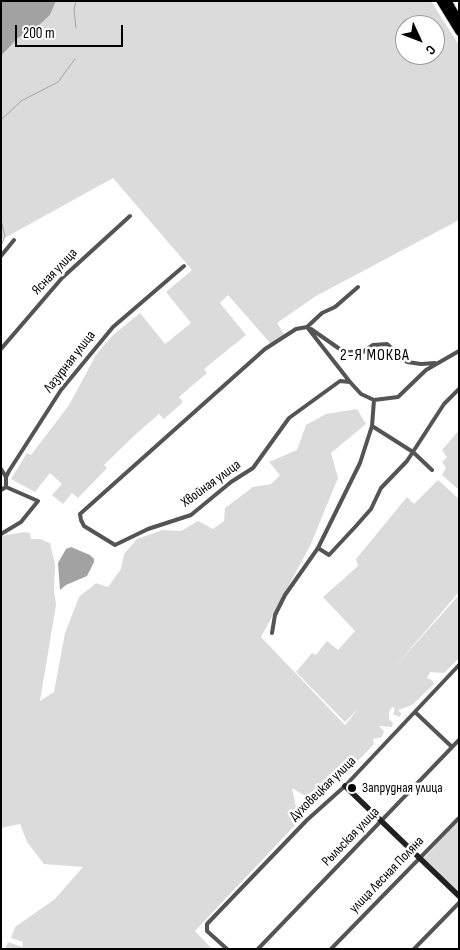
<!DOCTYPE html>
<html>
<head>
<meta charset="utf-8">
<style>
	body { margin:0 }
	#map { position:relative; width:460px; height:950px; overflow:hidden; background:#fff; font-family:"Sofia Sans Condensed",sans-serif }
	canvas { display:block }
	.frame { position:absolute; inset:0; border:2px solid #000; pointer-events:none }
	.north { position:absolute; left:395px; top:15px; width:50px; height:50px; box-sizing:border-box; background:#fff; border:1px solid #999; border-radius:50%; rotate:133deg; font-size:14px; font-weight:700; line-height:20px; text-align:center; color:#000 }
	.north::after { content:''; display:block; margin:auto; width:18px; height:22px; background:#000; clip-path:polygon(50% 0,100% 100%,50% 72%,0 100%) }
	.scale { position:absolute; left:15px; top:25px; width:108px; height:22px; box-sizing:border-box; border:2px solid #000; border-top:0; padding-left:6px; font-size:15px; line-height:18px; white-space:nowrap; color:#000; -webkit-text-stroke:4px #fff; paint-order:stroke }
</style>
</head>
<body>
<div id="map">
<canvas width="460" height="950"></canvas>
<div class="frame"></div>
<div class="north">С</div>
<div class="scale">200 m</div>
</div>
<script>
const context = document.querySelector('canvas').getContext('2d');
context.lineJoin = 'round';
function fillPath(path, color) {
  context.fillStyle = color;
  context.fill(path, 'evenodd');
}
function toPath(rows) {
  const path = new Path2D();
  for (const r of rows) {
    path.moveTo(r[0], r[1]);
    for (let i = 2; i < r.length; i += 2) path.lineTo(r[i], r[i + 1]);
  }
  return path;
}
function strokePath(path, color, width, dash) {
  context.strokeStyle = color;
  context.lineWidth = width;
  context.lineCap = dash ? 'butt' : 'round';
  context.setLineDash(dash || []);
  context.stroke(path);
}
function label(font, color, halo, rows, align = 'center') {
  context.font = font + ' "Sofia Sans Condensed",sans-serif';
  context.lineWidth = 5;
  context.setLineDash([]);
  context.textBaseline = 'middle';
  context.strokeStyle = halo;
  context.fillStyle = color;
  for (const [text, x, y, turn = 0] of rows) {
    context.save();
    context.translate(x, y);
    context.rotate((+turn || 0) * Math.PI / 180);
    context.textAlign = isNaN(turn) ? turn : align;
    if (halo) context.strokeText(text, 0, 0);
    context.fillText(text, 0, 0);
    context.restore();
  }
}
fillPath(toPath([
	[56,1,431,1,459,45,459,220,316,296,277,323,284,334,271,344,228,295,220,303,246,335,204,369,207,373,179,397,183,402,164,419,159,414,136,434,104,465,107,468,78,498,72,493,63,504,52,495,62,484,50,473,35,492,11,479,27,453,31,455,69,405,96,355,112,336,140,313,165,344,191,323,166,292,192,270,113,178,1,240,1,56,18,38,36,28,50,15],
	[405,25,435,25,435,55,405,55],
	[357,409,366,424,331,453,338,478,310,546,261,637,345,725,359,708,345,722,296,672,312,653,316,655,327,641,338,650,355,631,323,597,358,566,356,559,407,497,414,504,438,480,459,499,459,592,393,669,459,595,459,658,444,673,430,672,427,678,432,680,434,684,412,705,398,710,401,713,400,717,393,714,395,708,392,707,389,712,389,719,393,723,392,727,379,726,384,731,382,737,373,739,374,744,317,803,292,788,299,821,195,931,212,949,5,949,8,942,22,947,23,942,11,938,15,927,55,899,83,867,44,864,27,842,20,824,1,828,1,536,25,532,30,533,31,539,40,539,50,543,55,565,54,591,56,605,40,701,54,692,65,633,79,597,96,583,108,587,121,569,124,554,137,539,163,530,181,531,198,521,213,529,224,521,225,508,253,487,271,484,280,475,269,462,297,450,306,425,326,414],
	[459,430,459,490,442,475,446,468,442,462,447,457,442,450],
	[459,820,459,893,423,859]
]), '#dbdbdb');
fillPath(toPath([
	[1,1,56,1,50,15,36,28,18,38,1,56],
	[71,547,90,555,94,559,94,562,87,576,66,585,60,590,58,563,66,549]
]), '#a2a2a2');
strokePath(toPath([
	[76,28,74,10,76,1],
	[1,120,21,101,58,82,75,59],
	[1,220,5,236,1,246]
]), '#a2a2a2', 1);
const highway = toPath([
	[440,1,459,32],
	[448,1,459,20]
]);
strokePath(highway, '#dbdbdb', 9);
strokePath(toPath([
	[1,256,14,240],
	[307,327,350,382,361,394,374,400,398,397,426,370,459,351],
	[311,329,344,352,363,352,373,345,387,344,407,362,421,364,435,363],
	[1,349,62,278,130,216],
	[350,382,340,381,289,418,253,468,231,482,191,515,148,529,115,545,84,526,81,520,80,514,265,349,296,329,307,327,322,313,335,307,358,287],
	[372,426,413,452,432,470],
	[1,469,6,477],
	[1,490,6,487,6,477,9,471,61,390,113,327,184,266],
	[1,534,21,522,38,501,6,487],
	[318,548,329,555,356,526,371,509,381,488,407,461,444,404,459,389],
	[272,633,275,615,285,595,318,548,360,463,372,426,374,400],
	[415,712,452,747],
	[227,949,207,931,207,924,307,820,345,786,459,665],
	[258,949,459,740],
	[331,949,459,818],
	[414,949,459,903]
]), '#545454', 4);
strokePath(toPath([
	[345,786,459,896]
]), '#212121', 5.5);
strokePath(highway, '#000', 7);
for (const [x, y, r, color] of [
	[352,788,5,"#000"]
]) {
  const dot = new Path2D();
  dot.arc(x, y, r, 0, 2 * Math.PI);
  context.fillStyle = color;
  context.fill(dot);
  strokePath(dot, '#fff', 2);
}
label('14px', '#000', '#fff', [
	["Ясная улица",55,272,-46],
	["Лазурная улица",70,362,-52],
	["Хвойная улица",211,484,-36],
	["Духовецкая улица",323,789,-44],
	["Рыльская улица",351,837,-46],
	["улица Лесная Поляна",387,875,-46]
]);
label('14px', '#000', '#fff', [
	["Запрудная улица",362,788]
], 'left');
context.letterSpacing = '1px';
label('16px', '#000', '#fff', [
	["2-Я МОКВА",375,356]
]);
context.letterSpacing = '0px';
</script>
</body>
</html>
